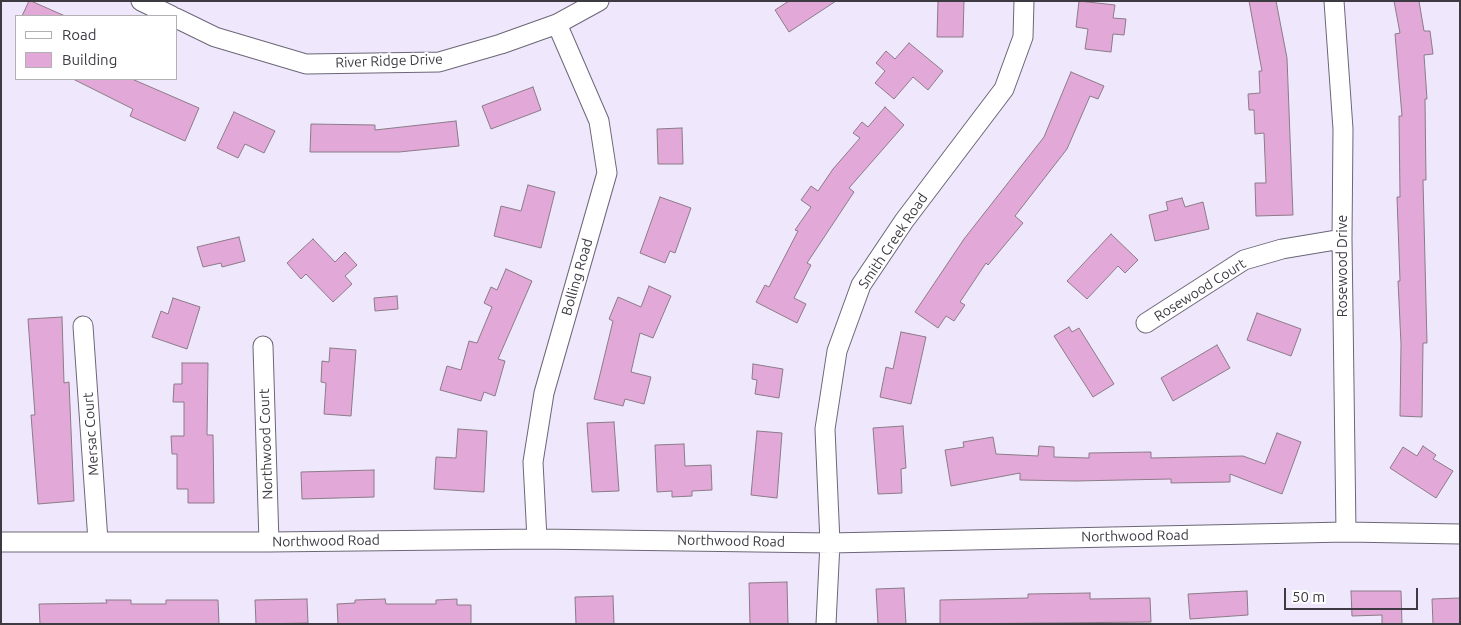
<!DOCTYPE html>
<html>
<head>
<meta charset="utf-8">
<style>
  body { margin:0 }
  #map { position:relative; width:1461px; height:625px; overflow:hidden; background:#efe8fc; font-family:Ubuntu,sans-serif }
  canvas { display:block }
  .frame { position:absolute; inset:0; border:2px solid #3d3a42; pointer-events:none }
  .legend { position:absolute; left:15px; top:15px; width:162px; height:65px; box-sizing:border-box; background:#fff; border:1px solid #b1b0b3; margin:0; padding:6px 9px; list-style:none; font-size:15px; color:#3d3a42 }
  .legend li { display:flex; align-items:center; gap:10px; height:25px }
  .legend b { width:25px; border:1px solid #b1b0b3 }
  .scale { position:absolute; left:1284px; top:588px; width:134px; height:22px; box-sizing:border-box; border:2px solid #3d3a42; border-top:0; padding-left:6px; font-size:15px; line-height:18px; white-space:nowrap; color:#3d3a42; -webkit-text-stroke:4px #fff; paint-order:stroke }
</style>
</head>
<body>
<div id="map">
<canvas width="1461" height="625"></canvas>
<div class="frame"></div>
<ul class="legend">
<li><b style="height:6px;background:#fff"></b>Road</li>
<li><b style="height:14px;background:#e2a8d7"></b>Building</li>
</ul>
<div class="scale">50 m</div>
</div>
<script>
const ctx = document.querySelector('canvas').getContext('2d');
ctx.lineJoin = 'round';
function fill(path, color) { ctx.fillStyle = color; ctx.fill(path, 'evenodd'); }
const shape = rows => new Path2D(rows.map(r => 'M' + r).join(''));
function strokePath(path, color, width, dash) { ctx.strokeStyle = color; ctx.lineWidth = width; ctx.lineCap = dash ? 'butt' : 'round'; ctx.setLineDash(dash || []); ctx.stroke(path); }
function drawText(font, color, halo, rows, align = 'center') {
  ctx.font = font + ' Ubuntu,sans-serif'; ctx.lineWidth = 4.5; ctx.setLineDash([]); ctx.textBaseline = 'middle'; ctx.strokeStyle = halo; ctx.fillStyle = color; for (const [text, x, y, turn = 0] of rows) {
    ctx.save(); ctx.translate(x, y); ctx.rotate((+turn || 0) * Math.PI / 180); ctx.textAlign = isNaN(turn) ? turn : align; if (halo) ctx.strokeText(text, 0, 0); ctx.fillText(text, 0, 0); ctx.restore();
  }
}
const building = shape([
  [29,1,31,1,65,16,22,16,29,1],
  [789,1,836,1,789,32,775,10,789,1],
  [938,1,964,1,963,37,937,37,938,1],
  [1079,1,1115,5,1113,18,1126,19,1124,35,1113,34,1111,52,1085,49,1088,29,1076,27,1079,1],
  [1249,1,1276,1,1287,58,1293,215,1256,216,1255,183,1266,183,1264,133,1255,134,1254,110,1249,110,1248,94,1260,93,1259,71,1262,71,1249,1],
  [1394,1,1419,1,1424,31,1430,31,1433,54,1424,55,1427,99,1425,99,1426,180,1423,180,1427,343,1423,343,1422,417,1400,416,1401,344,1398,281,1400,281,1397,197,1400,197,1399,116,1402,116,1395,34,1400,33,1394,1],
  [909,43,943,71,928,90,913,77,894,99,875,83,885,71,876,63,886,51,895,59,909,43],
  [1071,72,1104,86,1098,99,1090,96,1067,149,1015,216,1023,223,988,265,986,263,960,302,965,305,954,321,946,316,938,328,915,312,964,239,1044,137,1071,72],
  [73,79,132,79,199,108,185,141,130,116,133,109,73,79],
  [533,87,541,110,491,129,482,106,533,87],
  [885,107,904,125,849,188,854,192,807,263,811,265,794,298,806,304,797,323,756,302,765,285,769,287,798,231,795,230,811,207,801,200,811,186,818,191,833,169,860,138,853,133,862,122,868,127,885,107],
  [234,112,275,131,264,153,245,144,238,158,217,148,234,112],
  [456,121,459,146,399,152,310,152,311,124,375,125,375,130,456,121],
  [682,128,683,164,658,164,657,129,682,128],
  [528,185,555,192,541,248,494,236,501,206,521,211,528,185],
  [660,197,691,208,675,253,670,251,665,263,640,253,660,197],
  [1182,198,1185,207,1203,202,1209,229,1155,241,1149,215,1168,210,1166,202,1182,198],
  [1111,234,1138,260,1125,273,1118,266,1087,299,1067,281,1111,234],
  [239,237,245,261,222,267,221,263,203,267,197,247,239,237],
  [313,239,335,262,345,252,357,265,345,276,352,284,333,302,306,274,301,279,287,263,313,239],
  [506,269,532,281,498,359,505,361,495,396,484,392,481,401,440,390,447,366,461,370,469,341,477,343,492,307,484,303,491,287,497,290,506,269],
  [649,286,671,296,653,338,640,333,631,372,651,377,644,404,625,399,623,406,594,399,613,321,609,319,618,297,641,307,649,286],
  [397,296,398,309,375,311,374,298,397,296],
  [173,298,200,307,187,349,152,337,161,311,168,314,173,298],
  [1257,313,1301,329,1291,356,1247,340,1257,313],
  [62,317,64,383,69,382,74,501,38,504,31,415,35,415,28,319,62,317],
  [1069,327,1072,332,1079,328,1114,384,1093,397,1054,336,1069,327],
  [901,332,926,337,911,404,880,397,886,367,893,369,901,332],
  [1217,345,1230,368,1173,401,1161,378,1217,345],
  [330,348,356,350,351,416,324,414,326,383,321,382,322,361,329,362,330,348],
  [182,363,208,363,207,435,213,435,214,503,188,503,188,489,177,489,177,454,172,454,171,436,184,436,184,402,173,402,174,384,182,384,182,363],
  [753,364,783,369,779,398,755,394,757,380,752,379,753,364],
  [614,422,619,491,592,492,587,423,614,422],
  [903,426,906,468,901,469,902,493,878,494,873,428,903,426],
  [458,429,487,431,484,492,434,489,436,457,456,458,458,429],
  [757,431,782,433,777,498,751,495,757,431],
  [1277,433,1301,442,1282,494,1230,474,1230,482,1171,483,1171,479,1076,481,1020,480,1020,473,951,486,945,450,964,447,963,442,993,437,996,454,1038,456,1039,446,1054,447,1054,457,1089,458,1089,453,1151,452,1151,458,1243,456,1265,464,1277,433],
  [684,444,685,466,711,465,712,490,692,491,692,496,672,497,672,491,657,492,655,445,684,444],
  [1423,446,1436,455,1433,459,1453,471,1436,498,1390,468,1403,447,1417,456,1423,446],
  [374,470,374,497,302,499,301,472,374,470],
  [787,582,788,624,750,624,749,583,787,582],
  [904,588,906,624,878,624,876,589,904,588],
  [1247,591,1248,615,1190,619,1188,594,1247,591],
  [1351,591,1401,591,1402,624,1382,624,1382,615,1352,616,1351,591],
  [1090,593,1090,599,1150,598,1151,622,940,624,940,600,1028,598,1028,594,1090,593],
  [613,596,614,624,576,624,575,597,613,596],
  [1460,598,1460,624,1433,624,1432,599,1460,598],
  [307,599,308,623,256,624,255,600,307,599],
  [385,599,386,604,436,604,436,600,457,599,457,605,471,605,471,624,338,624,337,604,355,603,355,600,385,599],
  [106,600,131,600,131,604,166,604,166,600,218,600,219,624,40,624,39,604,107,603,106,600]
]);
fill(building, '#e2a8d7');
strokePath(building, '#8b7b88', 1);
const minor = shape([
  [141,1,172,16],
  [1334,1,1343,129,1342,239,1346,532],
  [176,18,215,37,306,64,439,62,501,44,557,24,599,1],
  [1146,323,1244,260,1282,249,1342,239],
  [83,326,98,541],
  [263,346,269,542],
  [537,539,533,462,544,393,607,173,599,121,557,24],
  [1,542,269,542,537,539,830,543,1346,532,1460,534],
  [826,624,830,543,825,429,837,351,861,285,904,221,1004,89,1023,37,1024,1]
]);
strokePath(minor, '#6c6677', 21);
strokePath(minor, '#fff', 19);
drawText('14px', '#3d3a42', '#fff', [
  ["River Ridge Drive",389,61,-2],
  ["Smith Creek Road",893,241,-56],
  ["Rosewood Drive",1342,266,-90],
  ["Bolling Road",577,277,-74],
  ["Rosewood Court",1200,290,-32],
  ["Mersac Court",91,434,-94],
  ["Northwood Court",266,444,-92],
  ["Northwood Road",1135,536,-1],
  ["Northwood Road",326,541,-1],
  ["Northwood Road",731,541,1]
]);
</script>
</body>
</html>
